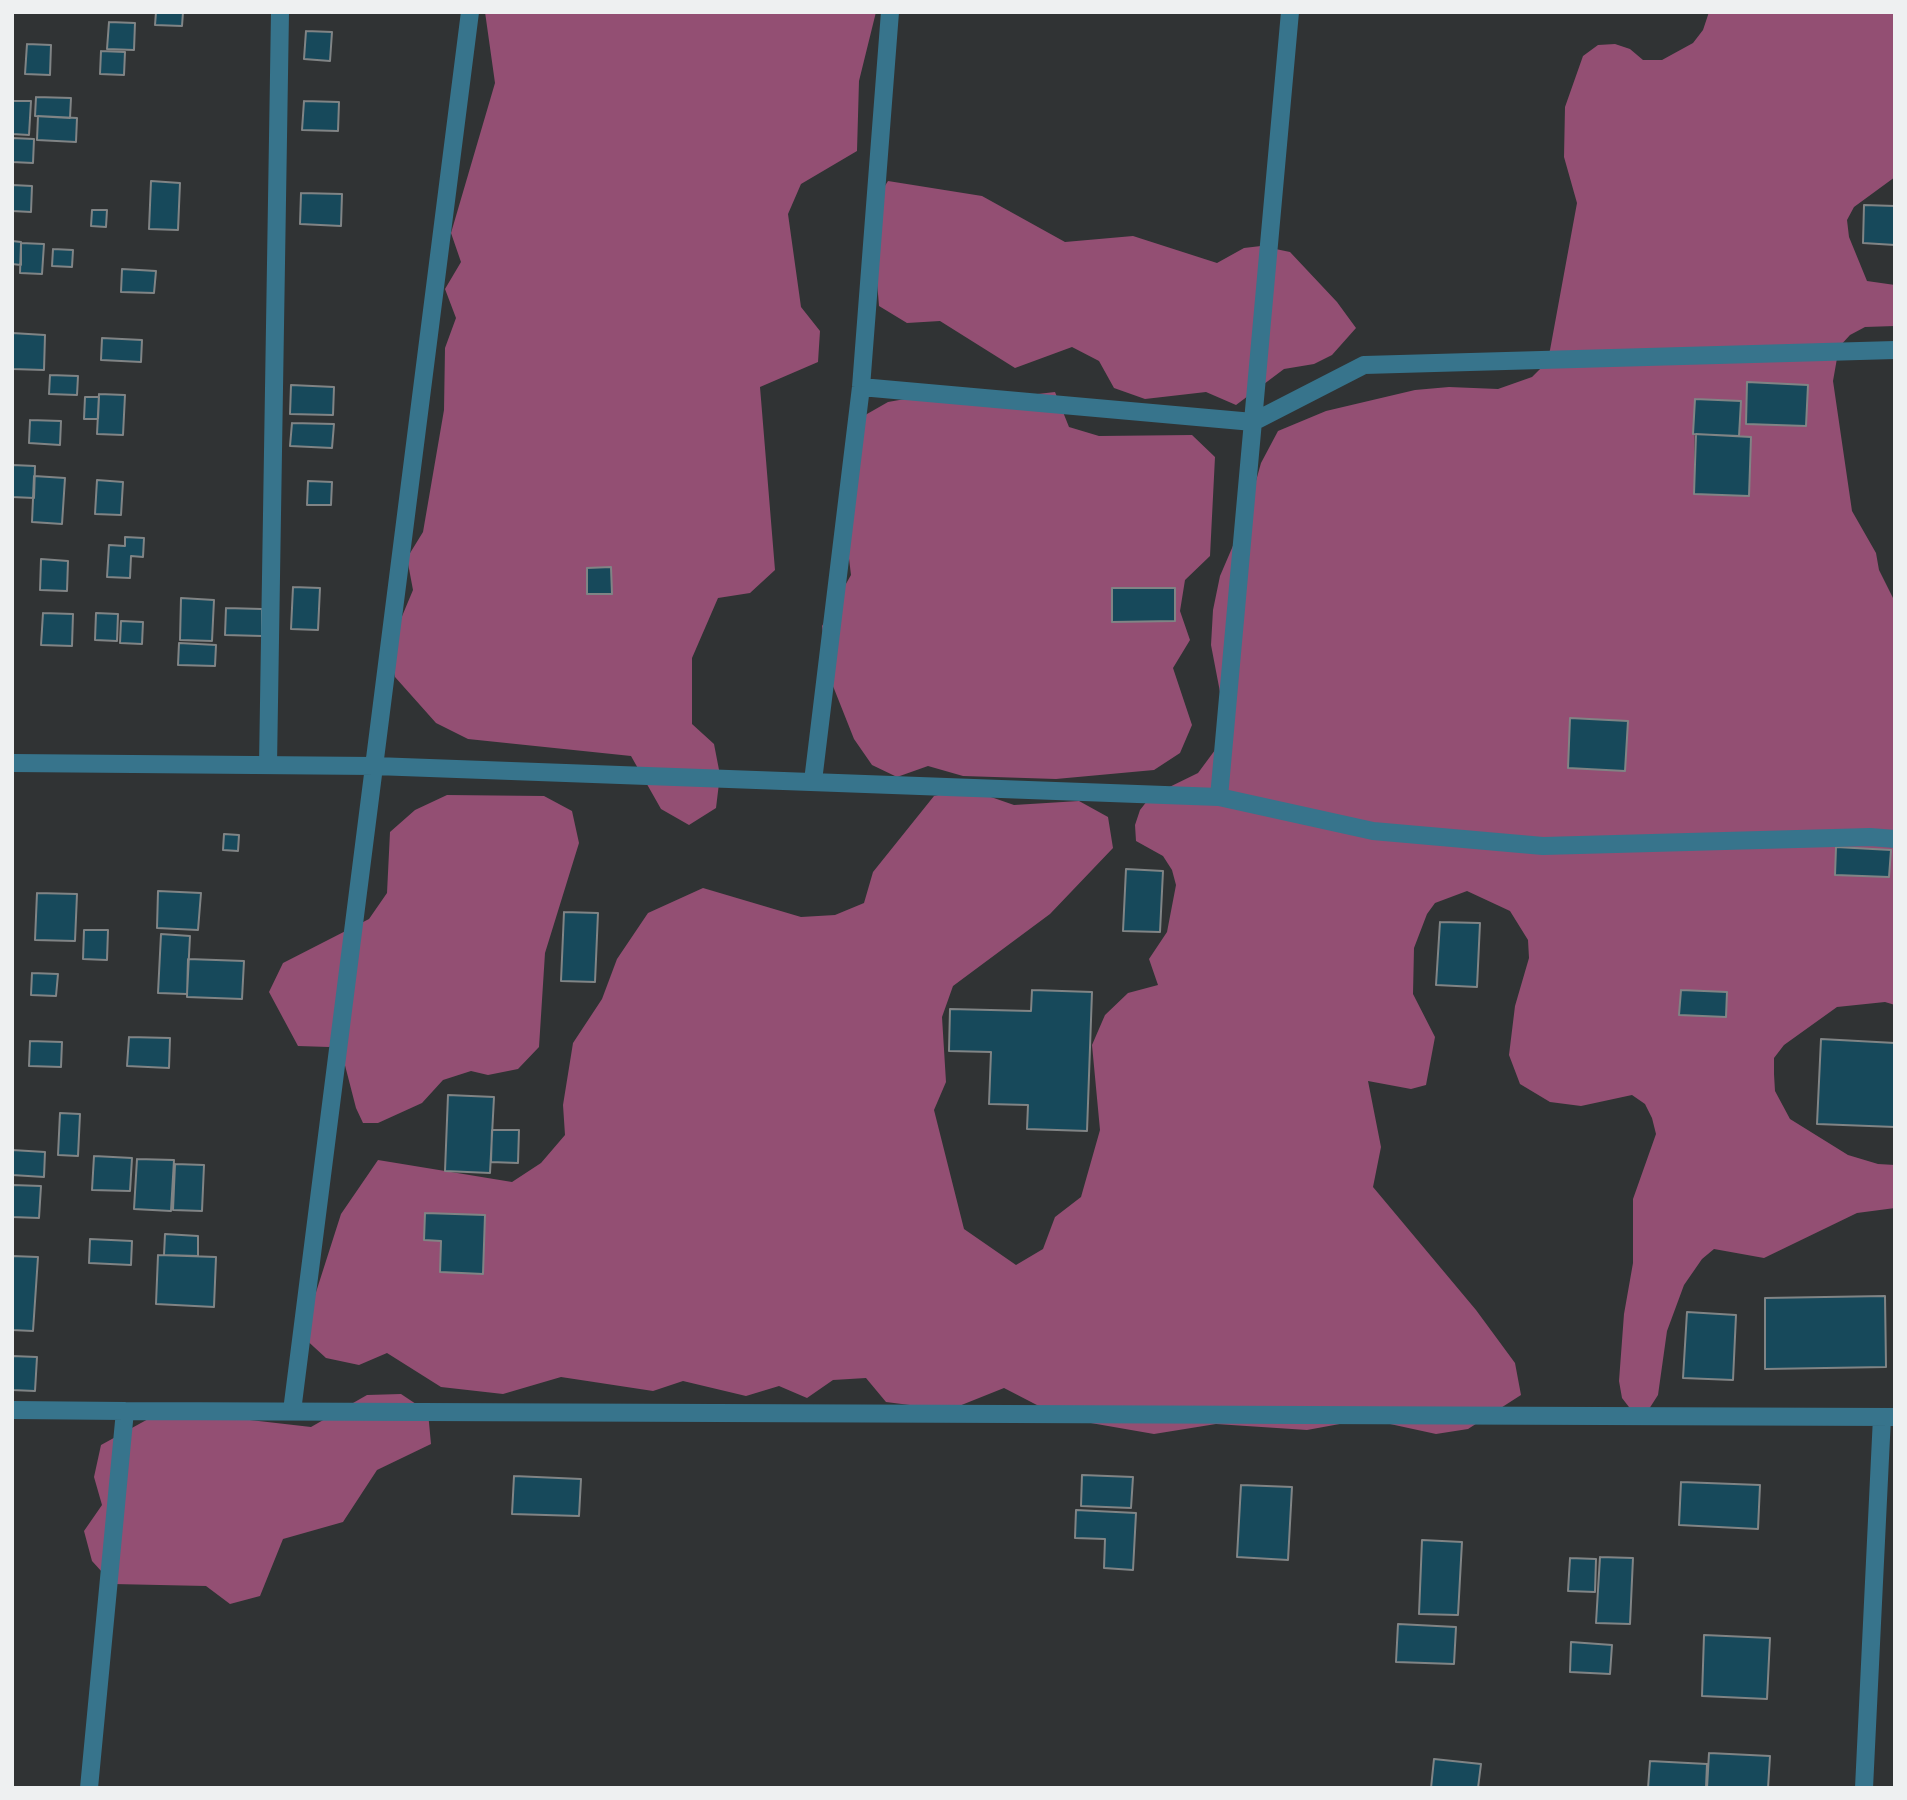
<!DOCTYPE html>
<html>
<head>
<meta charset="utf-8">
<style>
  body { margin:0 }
  #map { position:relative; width:1907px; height:1800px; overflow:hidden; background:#303334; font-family:Rubik,sans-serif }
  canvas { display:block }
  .frame { position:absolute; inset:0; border:14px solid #eef0f1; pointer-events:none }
</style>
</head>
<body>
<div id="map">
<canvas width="1907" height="1800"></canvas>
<div class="frame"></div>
</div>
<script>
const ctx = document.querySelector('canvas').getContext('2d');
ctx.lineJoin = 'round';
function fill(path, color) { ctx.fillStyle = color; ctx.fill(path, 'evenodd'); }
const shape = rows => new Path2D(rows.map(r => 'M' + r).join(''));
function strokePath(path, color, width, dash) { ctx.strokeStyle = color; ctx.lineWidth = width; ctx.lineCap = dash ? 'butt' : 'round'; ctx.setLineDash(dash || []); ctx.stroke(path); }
fill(shape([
  [485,12,876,12,859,81,857,151,801,184,788,214,801,307,820,331,818,362,760,387,775,570,750,593,718,598,692,658,692,724,714,744,720,775,716,808,689,825,661,809,631,756,468,739,436,723,395,677,390,645,413,590,407,558,423,532,444,410,445,348,456,318,445,289,461,262,451,233,495,83],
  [611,567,611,594,588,594,587,568],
  [1709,12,1895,12,1895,177,1854,207,1847,220,1849,237,1867,281,1895,285,1895,326,1865,327,1850,335,1839,347,1833,381,1852,511,1876,553,1879,570,1895,602,1895,1005,1885,1002,1837,1007,1784,1045,1774,1058,1774,1074,1775,1091,1790,1119,1848,1155,1878,1164,1895,1165,1895,1208,1857,1213,1764,1258,1714,1249,1702,1259,1684,1285,1667,1331,1658,1395,1649,1409,1632,1411,1622,1398,1619,1381,1624,1314,1633,1263,1633,1199,1656,1134,1652,1118,1645,1104,1632,1095,1581,1106,1550,1102,1520,1084,1509,1055,1515,1006,1529,958,1528,940,1510,911,1467,891,1435,903,1427,914,1414,948,1413,994,1435,1037,1426,1085,1411,1089,1368,1081,1381,1147,1373,1187,1476,1310,1515,1363,1521,1395,1468,1429,1436,1434,1367,1419,1307,1430,1216,1424,1154,1434,1062,1418,1004,1388,949,1410,886,1402,866,1378,833,1380,807,1398,779,1386,746,1396,683,1381,653,1391,561,1377,503,1394,441,1387,387,1353,359,1365,326,1358,302,1336,341,1214,378,1160,512,1182,541,1163,565,1135,563,1105,573,1043,602,999,617,959,648,913,703,888,801,917,835,915,864,903,873,872,934,796,965,788,1014,805,1079,801,1108,817,1113,848,1050,914,953,986,942,1017,946,1082,934,1110,964,1229,1016,1265,1043,1249,1055,1217,1081,1197,1100,1130,1092,1045,1105,1015,1128,993,1158,985,1149,959,1167,932,1176,885,1172,870,1163,856,1136,841,1135,825,1140,810,1151,796,1198,773,1218,746,1224,713,1211,645,1213,610,1220,576,1247,513,1261,463,1278,431,1326,411,1415,390,1449,387,1498,389,1532,377,1544,365,1550,350,1577,203,1564,157,1565,107,1583,56,1598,45,1615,44,1630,49,1643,60,1662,60,1693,43,1703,30],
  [1747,382,1808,385,1806,426,1746,424],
  [1695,399,1741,401,1739,436,1751,438,1748,496,1694,493],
  [1570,718,1627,721,1625,770,1568,768],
  [1891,850,1889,876,1835,875],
  [1727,992,1726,1017,1679,1015],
  [888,181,982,196,1065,242,1133,236,1217,263,1244,248,1261,246,1290,252,1337,302,1356,328,1332,355,1314,364,1284,369,1236,405,1206,392,1145,399,1114,388,1099,361,1072,347,1015,368,940,321,907,323,879,306,871,208],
  [1055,392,1069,427,1099,436,1192,435,1215,457,1210,556,1185,580,1180,611,1190,640,1173,668,1192,725,1180,753,1154,770,1056,779,963,776,928,766,897,777,872,765,854,739,829,676,822,626,851,575,847,542,860,418,888,402,922,396,994,399],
  [1174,588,1174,621,1113,622,1112,589],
  [447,795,544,796,572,811,579,843,545,953,539,1047,518,1069,488,1075,471,1071,443,1080,422,1103,378,1123,363,1123,356,1108,339,1042,329,1047,298,1046,269,992,283,963,369,919,387,893,390,832,415,810],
  [401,1394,428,1412,431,1444,377,1470,343,1522,283,1539,260,1596,230,1604,206,1586,113,1584,92,1561,84,1531,102,1505,94,1477,101,1445,150,1418,215,1416,311,1427,367,1395]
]), '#934f73');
const building = shape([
  [156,12,183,12,182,26,155,25,156,12],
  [109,22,135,23,134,50,107,49,109,22],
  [306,31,332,32,330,61,304,59,306,31],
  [27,44,51,45,50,75,25,74,27,44],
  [101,51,125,52,124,75,100,74,101,51],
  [36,97,71,98,70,118,35,116,36,97],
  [12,101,31,101,29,135,12,134,12,101],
  [304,101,339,102,338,131,302,130,304,101],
  [38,116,77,118,76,142,37,140,38,116],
  [12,138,34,139,33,163,12,162,12,138],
  [151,181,180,183,178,230,149,229,151,181],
  [12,185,32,186,31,212,12,211,12,185],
  [301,193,342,194,341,226,300,224,301,193],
  [1864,205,1895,206,1895,245,1863,243,1864,205],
  [92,210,107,210,106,227,91,226,92,210],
  [12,241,21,242,21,265,12,264,12,241],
  [21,243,44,244,42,274,20,273,21,243],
  [53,249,73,250,72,267,52,266,53,249],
  [122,269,156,271,154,293,121,292,122,269],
  [12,333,45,335,44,370,12,369,12,333],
  [102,338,142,340,141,362,101,360,102,338],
  [50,375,78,376,77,395,49,394,50,375],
  [1747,382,1808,385,1806,426,1746,424,1747,382],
  [291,385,334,387,333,415,290,414,291,385],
  [99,394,125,395,123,435,97,434,99,394],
  [85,397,99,397,98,419,84,419,85,397],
  [1695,399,1741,401,1739,436,1693,434,1695,399],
  [30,420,61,421,60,445,29,443,30,420],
  [292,423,334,424,332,448,290,446,292,423],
  [1696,434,1751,437,1749,496,1694,494,1696,434],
  [12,465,35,466,34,498,12,497,12,465],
  [34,476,65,478,62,524,32,522,34,476],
  [97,480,123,482,121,515,95,514,97,480],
  [308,481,332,482,331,505,307,505,308,481],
  [125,537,144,538,143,557,131,556,130,578,107,577,109,545,125,546,125,537],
  [41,559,68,561,67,591,40,590,41,559],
  [611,567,612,594,587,594,587,568,611,567],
  [293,587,320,588,318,630,291,629,293,587],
  [1112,588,1175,588,1175,621,1112,622,1112,588],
  [181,598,214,600,212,641,180,640,181,598],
  [226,608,262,609,262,636,225,635,226,608],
  [43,613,73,614,72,646,41,645,43,613],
  [96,613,118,614,117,641,95,640,96,613],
  [121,621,143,622,142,644,120,643,121,621],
  [179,643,216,645,215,666,178,665,179,643],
  [1570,718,1628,721,1625,771,1568,768,1570,718],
  [224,834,239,835,238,851,223,850,224,834],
  [1836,847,1891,850,1889,877,1835,875,1836,847],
  [1126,869,1163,871,1160,932,1123,931,1126,869],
  [158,891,201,893,198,930,157,928,158,891],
  [37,893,77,894,75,941,35,940,37,893],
  [564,912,598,913,595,982,561,981,564,912],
  [1440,922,1480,923,1477,987,1436,985,1440,922],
  [84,930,108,930,107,960,83,959,84,930],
  [161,934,190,936,187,994,158,993,161,934],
  [188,959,244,961,242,999,187,997,188,959],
  [32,973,58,974,56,996,31,995,32,973],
  [1032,990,1092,992,1087,1131,1027,1129,1028,1105,989,1104,991,1052,949,1051,950,1009,1031,1011,1032,990],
  [1681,990,1727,992,1726,1017,1679,1015,1681,990],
  [129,1037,170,1038,169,1068,127,1066,129,1037],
  [1821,1039,1895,1043,1895,1127,1817,1124,1821,1039],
  [30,1041,62,1042,61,1067,29,1066,30,1041],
  [448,1095,494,1097,490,1173,445,1171,448,1095],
  [60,1113,80,1114,78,1156,58,1155,60,1113],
  [492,1130,519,1130,518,1163,491,1162,492,1130],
  [12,1150,45,1152,44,1177,12,1175,12,1150],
  [94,1156,132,1158,130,1191,92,1190,94,1156],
  [137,1159,174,1160,171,1211,134,1209,137,1159],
  [175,1164,204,1165,202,1211,173,1210,175,1164],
  [12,1185,41,1186,39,1218,12,1217,12,1185],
  [425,1213,485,1215,483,1274,440,1272,441,1241,424,1240,425,1213],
  [165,1234,198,1236,198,1256,164,1255,165,1234],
  [90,1239,132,1241,131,1265,89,1263,90,1239],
  [158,1255,216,1257,214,1307,156,1304,158,1255],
  [12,1256,38,1257,33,1331,12,1330,12,1256],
  [1885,1296,1886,1367,1765,1369,1765,1298,1885,1296],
  [1687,1312,1736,1315,1733,1380,1683,1378,1687,1312],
  [12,1356,37,1357,35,1391,12,1390,12,1356],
  [1082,1475,1133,1477,1131,1508,1081,1506,1082,1475],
  [514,1476,581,1479,579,1516,512,1514,514,1476],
  [1681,1482,1760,1485,1758,1529,1679,1525,1681,1482],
  [1241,1485,1292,1487,1288,1560,1237,1557,1241,1485],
  [1076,1510,1136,1513,1133,1570,1104,1568,1105,1539,1075,1538,1076,1510],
  [1422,1540,1462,1542,1458,1615,1419,1614,1422,1540],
  [1600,1557,1633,1558,1630,1624,1596,1623,1600,1557],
  [1570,1558,1596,1559,1595,1592,1568,1591,1570,1558],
  [1398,1624,1456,1627,1454,1664,1396,1662,1398,1624],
  [1704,1635,1770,1638,1767,1699,1702,1696,1704,1635],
  [1571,1642,1612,1645,1610,1674,1570,1672,1571,1642],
  [1709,1753,1770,1756,1768,1788,1707,1788,1709,1753],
  [1434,1759,1481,1764,1478,1788,1431,1788,1434,1759],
  [1650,1761,1707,1764,1706,1788,1648,1788,1650,1761]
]);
fill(building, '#17495b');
strokePath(building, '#808485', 2);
strokePath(shape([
  [861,387,1253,422,1364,365,1895,350],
  [12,763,375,766,1219,797,1373,831,1543,846,1870,837,1895,839],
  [268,765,280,12],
  [813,781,861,387,890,12],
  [1219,797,1290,12],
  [12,1410,125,1411],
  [292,1411,470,12],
  [89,1788,125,1411,1895,1417],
  [1864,1788,1882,1417]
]), '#37748c', 18);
</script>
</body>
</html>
